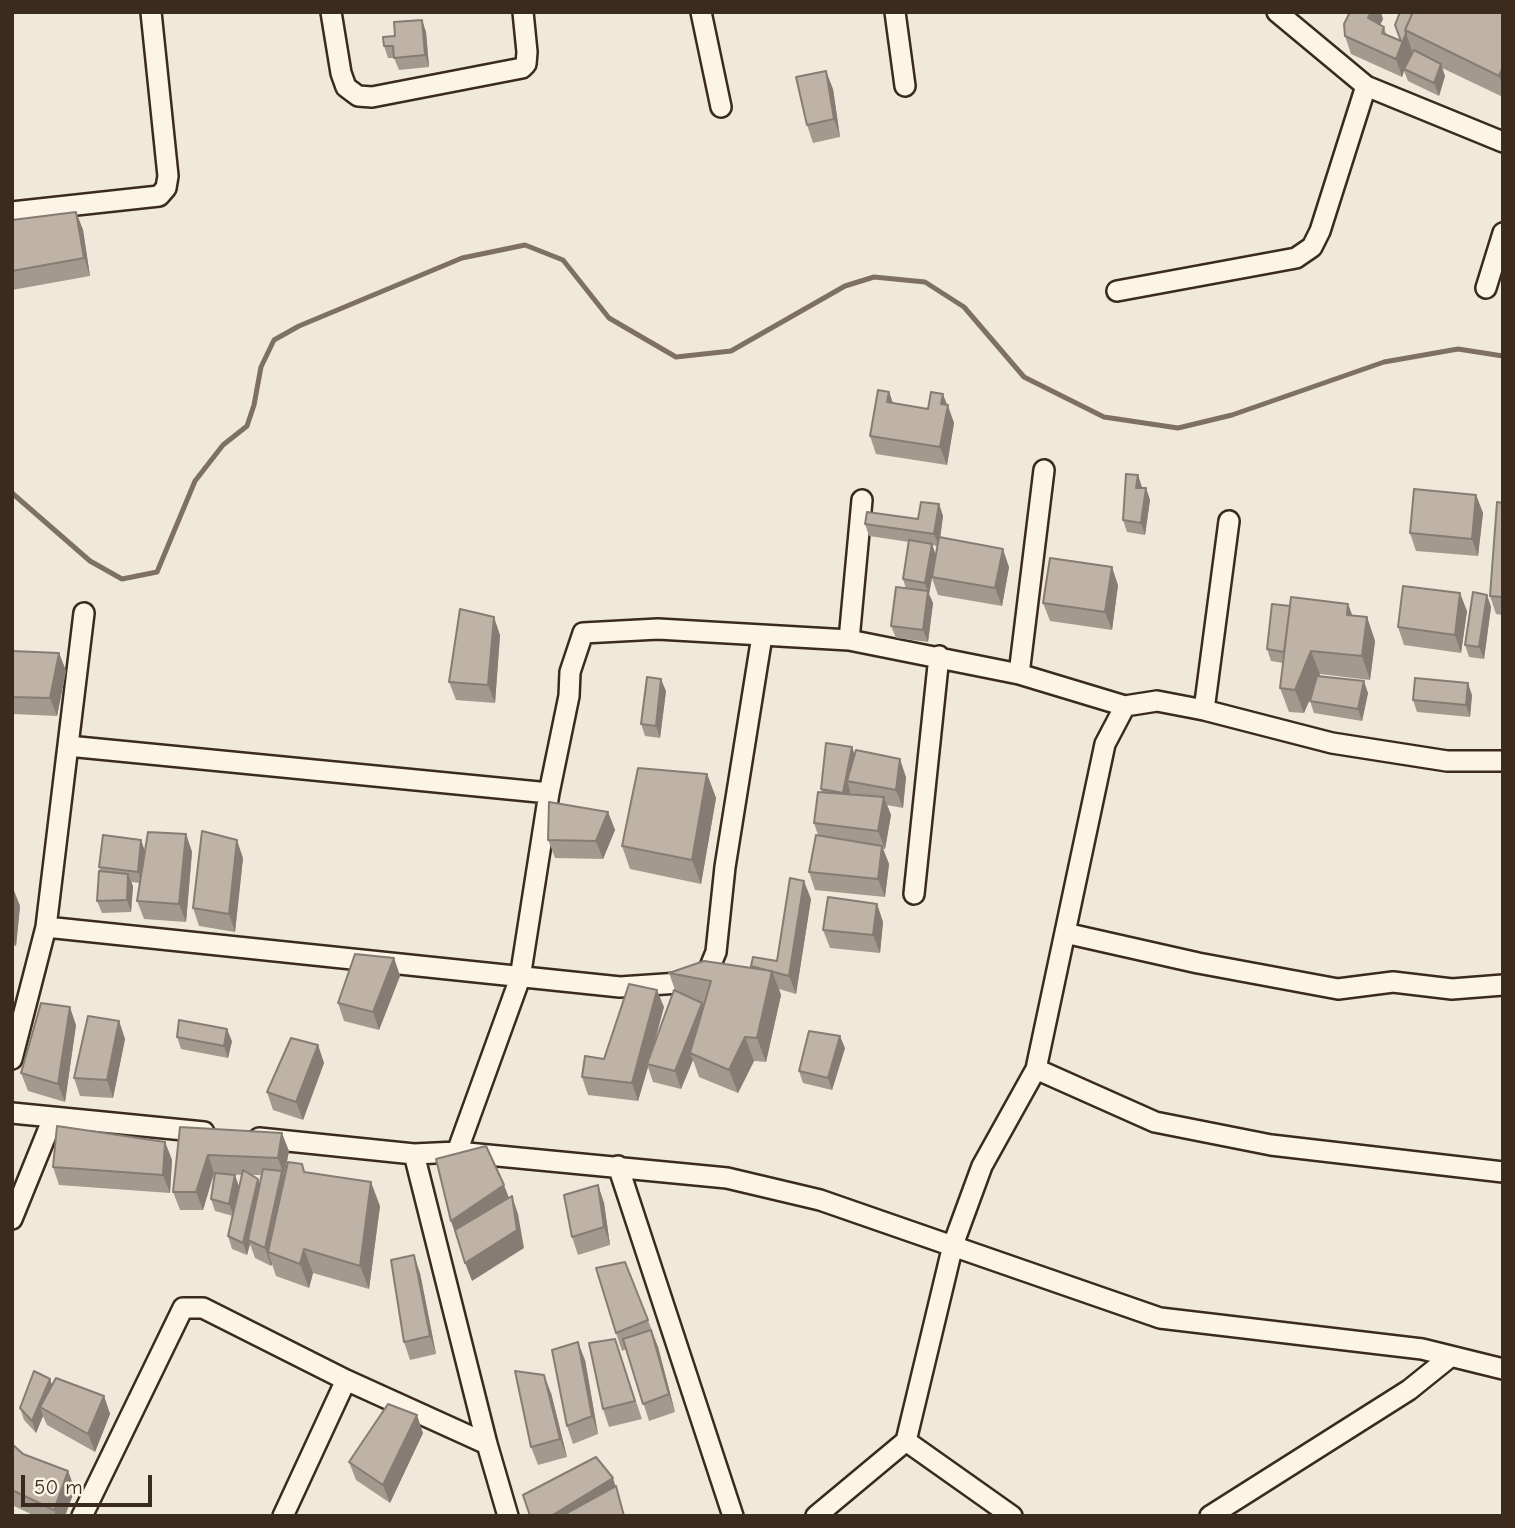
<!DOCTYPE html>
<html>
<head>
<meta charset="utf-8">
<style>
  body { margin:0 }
  #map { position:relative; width:1515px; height:1528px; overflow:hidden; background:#f0e9d9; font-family:"Comic Neue",sans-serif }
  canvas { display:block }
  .frame { position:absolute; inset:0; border:14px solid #3b2a1e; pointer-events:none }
  .scale { position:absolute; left:21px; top:1475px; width:131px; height:32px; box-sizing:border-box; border:4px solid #3b2a1e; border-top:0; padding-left:9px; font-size:21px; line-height:24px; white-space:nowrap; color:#3b2a1e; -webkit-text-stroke:5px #fcf5e5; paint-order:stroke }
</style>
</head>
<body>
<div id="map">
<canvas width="1515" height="1528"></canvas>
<div class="frame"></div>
<div class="scale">50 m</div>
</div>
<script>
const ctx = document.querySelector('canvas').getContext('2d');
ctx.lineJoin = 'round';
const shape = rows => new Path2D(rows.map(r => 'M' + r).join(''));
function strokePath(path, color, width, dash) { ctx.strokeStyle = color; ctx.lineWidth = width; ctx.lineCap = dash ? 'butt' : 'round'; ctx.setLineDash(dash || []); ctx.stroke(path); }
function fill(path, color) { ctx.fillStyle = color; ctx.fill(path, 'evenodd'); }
strokePath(shape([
  [12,493,90,561,122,579,157,572,195,481,223,445,247,426,254,405,261,367,274,340,299,326,462,258,525,245,563,260,609,318,676,357,731,351,845,286,874,277,925,282,964,307,1024,377,1104,417,1178,428,1232,415,1384,362,1458,349,1503,356]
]), '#7e7163', 5);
const minor = shape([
  [331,12,341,73,346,87,358,96,372,97,522,68,526,64,527,52,523,12],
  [701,12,721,107],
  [895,12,905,86],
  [1277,12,1366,86,1503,142],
  [12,212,159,196,166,188,168,176,151,12],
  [1486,288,1503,233],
  [1117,291,1296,258,1312,247,1320,231,1366,86],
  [849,640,862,500],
  [1019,674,1044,470],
  [1204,710,1229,521],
  [68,746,549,793],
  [914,894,939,656],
  [46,927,620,987,694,982,707,974,716,952,725,867,762,636],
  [1065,933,1198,963,1338,989,1393,982,1452,989,1503,985],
  [12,1059,46,927,84,613],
  [1036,1069,1155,1122,1271,1145,1503,1172],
  [12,1113,204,1132],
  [259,1138,414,1154,457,1152,727,1178,820,1200,1160,1318,1422,1349,1503,1369],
  [457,1152,520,978,549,793,569,696,570,672,583,633,658,629,849,640,1019,674,1125,706,1157,701,1204,710,1332,743,1447,761,1503,761],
  [414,1154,487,1444,508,1516],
  [618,1166,733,1516],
  [12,1219,53,1118],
  [906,1441,1012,1516],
  [82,1516,183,1308,203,1308,346,1380,487,1444],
  [283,1516,346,1380],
  [816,1516,906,1441,953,1245,982,1166,1036,1069,1105,744,1125,706],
  [1210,1516,1409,1390,1450,1357]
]);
strokePath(minor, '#3b2a1e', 24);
strokePath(minor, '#fcf5e5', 19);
fill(shape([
  [1503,12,1503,97,1442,68,1445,76,1439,96,1408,81,1404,71,1402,77,1351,54,1345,36,1383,19,1380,25,1384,27,1387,36,1401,41,1395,25],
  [422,20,426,32,429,67,399,70,394,58,388,58,384,46,395,36],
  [833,89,840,137,813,143,807,125],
  [76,212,83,230,90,276,12,290,12,220],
  [889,392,893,403,928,409,948,405,954,423,947,465,876,454,870,436],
  [1142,488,1146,488,1150,500,1145,535,1127,532,1123,520],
  [1476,495,1483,513,1478,556,1416,551,1410,533],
  [1503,503,1503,615,1496,614,1490,596],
  [939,504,943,516,940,538,1009,567,1002,606,938,595,932,578,929,594,933,603,928,642,896,638,891,626,906,589,903,579,909,542,869,536,865,524,918,519],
  [932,545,937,546,936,555],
  [1118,585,1112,630,1050,621,1043,603],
  [1487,595,1491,607,1484,659,1469,657,1465,645],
  [1348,604,1352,615,1367,617,1375,641,1370,680,1320,674,1319,676,1368,693,1362,721,1314,713,1310,701,1312,695,1304,713,1289,712,1280,688,1283,663,1271,661,1267,649,1290,606],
  [1467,611,1461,653,1404,645,1398,627],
  [500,635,495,703,456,700,449,682],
  [12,651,59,653,66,671,57,716,12,714],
  [666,691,660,738,645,736,641,724],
  [1472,695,1470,717,1417,712,1413,700],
  [852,747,855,755,906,777,903,808,887,805,891,815,885,849,883,849,889,864,885,897,815,890,809,872,818,835,814,823,822,793,821,789],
  [707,774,716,798,701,884,630,869,622,846],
  [608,812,615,830,603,859,555,858,548,840],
  [186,834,192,852,186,922,144,919,137,901,140,883,131,882,133,886,131,912,102,913,97,901,100,871,99,867,141,840,145,851],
  [243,858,235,932,199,926,193,908],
  [12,888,20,906,16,946,12,945],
  [811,899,796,994,779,989,781,995,766,1062,754,1061,738,1093,699,1077,693,1060,681,1089,653,1082,648,1067,638,1101,588,1095,582,1077,664,1007,654,1045,675,990,669,973,752,968,751,966,777,961],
  [877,904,883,922,880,953,830,948,823,930],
  [394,958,400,976,379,1030,344,1021,338,1003],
  [119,1021,125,1039,113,1098,80,1096,74,1078],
  [76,1025,65,1102,28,1091,21,1073],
  [177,1037,232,1041,228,1058,181,1049],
  [318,1045,324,1063,303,1120,273,1110,267,1092],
  [845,1048,832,1090,803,1083,799,1071],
  [180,1127,289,1151,284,1176,284,1179,302,1164,305,1172,380,1206,369,1289,313,1273,309,1288,276,1276,272,1264,271,1266,255,1258,250,1244,247,1255,232,1249,228,1236,233,1216,215,1211,211,1199,214,1173,203,1210,180,1210,173,1192],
  [222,1174,242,1175,239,1187,235,1175],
  [252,1175,261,1175,260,1184,258,1179],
  [165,1142,172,1160,170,1193,59,1185,53,1167],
  [598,1185,604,1203,610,1245,578,1255,572,1237],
  [420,1273,436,1354,410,1360,404,1342],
  [648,1320,658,1347,675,1412,649,1421,626,1349,622,1351,616,1333],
  [621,1357,642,1419,609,1427,603,1409],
  [585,1360,598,1434,573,1444,567,1426],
  [52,1385,104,1396,110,1414,95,1452,47,1425,43,1416,36,1433,24,1420,20,1408],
  [551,1393,567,1457,538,1465,531,1447],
  [423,1433,390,1503,356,1480,349,1462],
  [12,1444,23,1454,75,1489,65,1516,35,1516,12,1505]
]), '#a39a8d');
fill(shape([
  [1371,12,1381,12,1383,19,1374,36,1368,18],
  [422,20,426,32,429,67,425,55],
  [1406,33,1412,51,1405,69,1404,69,1404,71,1402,77,1396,59],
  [1441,64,1445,76,1439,96,1434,83],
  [1503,67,1503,85,1499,76],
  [826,71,833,89,840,137,834,119],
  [76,212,83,230,90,276,84,258],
  [889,392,895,409,887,402],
  [943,394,954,423,947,465,940,447,941,404],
  [1138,475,1142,487,1140,500,1136,488],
  [1146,488,1150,500,1145,535,1141,523],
  [1476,495,1483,513,1478,556,1472,539],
  [939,504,943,516,939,546,934,534],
  [932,544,936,556,929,594,933,603,928,642,923,630,928,592,925,583],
  [1003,549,1009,567,1002,606,995,588],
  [1112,567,1118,585,1112,630,1105,612],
  [1460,593,1467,611,1461,653,1455,635],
  [1487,595,1491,607,1484,659,1479,647],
  [1348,604,1357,628,1347,615],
  [494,617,500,635,495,703,488,685],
  [1367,617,1375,641,1370,680,1362,656],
  [1311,651,1320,674,1304,713,1295,690],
  [59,653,66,671,57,716,50,698],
  [661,679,666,691,660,738,656,726],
  [1364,681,1368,693,1362,721,1358,709],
  [1468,683,1472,695,1470,717,1466,705],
  [852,747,856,760,847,781,850,791,847,805,843,793],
  [900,759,906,777,903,808,896,790],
  [707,774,716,798,701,884,692,860],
  [884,797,891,815,885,849,878,831],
  [608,812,615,830,603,859,596,841],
  [186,834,192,852,186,922,179,904],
  [141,840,145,852,142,884,138,872],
  [237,840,243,858,235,932,229,914],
  [882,846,889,864,885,897,878,879],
  [128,874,133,886,131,912,127,900],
  [804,881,811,899,796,994,789,976],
  [13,888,20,906,16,946,12,936],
  [877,904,883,922,880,953,873,935],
  [394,958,400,976,379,1030,373,1012],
  [772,971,781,995,766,1062,757,1038],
  [657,990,664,1007,648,1064,647,1064,648,1067,638,1101,632,1083],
  [702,1003,709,1021,690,1053,693,1060,681,1089,675,1071],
  [70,1007,76,1025,65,1102,58,1084],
  [119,1021,125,1039,113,1098,107,1080],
  [227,1029,232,1041,228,1058,224,1046],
  [840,1036,845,1048,832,1090,828,1078],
  [745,1037,754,1061,738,1093,729,1070],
  [318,1045,324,1063,303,1120,296,1102],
  [282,1133,289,1151,284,1176,278,1158],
  [165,1142,172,1160,170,1193,163,1175],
  [208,1155,214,1173,203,1210,196,1192],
  [282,1171,288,1189,268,1252,272,1264,271,1266,265,1248],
  [235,1175,239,1187,234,1216,229,1204],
  [258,1179,262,1191,248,1240,250,1244,247,1255,243,1243],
  [371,1182,380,1206,369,1289,360,1266],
  [504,1185,511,1203,457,1239,451,1221],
  [598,1185,604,1203,610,1245,604,1227],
  [512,1196,518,1214,524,1248,472,1281,465,1263],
  [304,1249,313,1273,309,1288,300,1264],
  [414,1255,420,1273,436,1354,430,1336],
  [651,1330,658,1347,675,1412,669,1394],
  [578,1342,585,1360,598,1434,592,1416],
  [544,1375,551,1393,567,1457,560,1439],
  [50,1379,54,1391,40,1407,43,1416,36,1433,32,1421],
  [104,1396,110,1414,95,1452,88,1434],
  [417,1415,423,1433,390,1503,383,1485],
  [68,1471,75,1489,65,1516,56,1516,54,1510],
  [613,1478,625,1516,551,1516]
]), '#857d73');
const building = shape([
  [1350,12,1371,12,1368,18,1384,27,1382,33,1401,41,1395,25,1400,12,1413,12,1405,30,1406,33,1396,59,1345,36,1344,24,1350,12],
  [1413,12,1503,12,1503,67,1499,76,1405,30,1413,12],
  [422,20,425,55,394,58,393,46,384,46,383,37,395,36,394,22,422,20],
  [1414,50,1441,64,1434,83,1404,69,1414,50],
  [826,71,834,119,807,125,796,77,826,71],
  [76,212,84,258,12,271,12,220,76,212],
  [878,390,889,392,887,402,928,409,931,392,943,394,941,404,948,405,940,447,870,436,878,390],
  [1126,474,1138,475,1136,488,1146,488,1141,523,1123,520,1126,474],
  [1414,489,1476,495,1472,539,1410,533,1414,489],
  [921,502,939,504,934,534,865,524,867,512,918,519,921,502],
  [1497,502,1503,503,1503,597,1490,596,1497,502],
  [939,537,1003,549,995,588,932,577,939,537],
  [909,540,932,544,925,583,903,579,909,540],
  [1050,558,1112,567,1105,612,1043,603,1050,558],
  [1403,586,1460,593,1455,635,1398,627,1403,586],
  [896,587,928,591,923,630,891,626,896,587],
  [1473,592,1487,595,1479,647,1465,645,1473,592],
  [1291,597,1348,604,1347,615,1367,617,1362,656,1311,651,1295,690,1280,688,1291,597],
  [1272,604,1290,606,1284,652,1267,649,1272,604],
  [460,609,494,617,488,685,449,682,460,609],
  [12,651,59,653,50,698,12,697,12,651],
  [1317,676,1364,681,1358,709,1310,701,1317,676],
  [647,677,661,679,656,726,641,724,647,677],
  [1415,678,1468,683,1466,705,1413,700,1415,678],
  [826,743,852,747,843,793,821,789,826,743],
  [856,750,900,759,896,790,847,781,856,750],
  [638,768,707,774,692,860,622,846,638,768],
  [818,792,884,797,878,831,814,823,818,792],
  [549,802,608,812,596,841,548,840,549,802],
  [202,831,237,840,229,914,193,908,202,831],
  [148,832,186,834,179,904,137,901,148,832],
  [103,835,141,840,138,872,99,867,103,835],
  [816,835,882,846,878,879,809,872,816,835],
  [99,871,128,874,127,900,97,901,99,871],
  [790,878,804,881,789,976,751,966,753,957,777,961,790,878],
  [828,897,877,904,873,935,823,930,828,897],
  [355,954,394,958,373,1012,338,1003,355,954],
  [704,961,772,971,757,1038,745,1037,729,1070,690,1053,711,981,669,973,704,961],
  [629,984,657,990,632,1083,582,1077,585,1056,604,1059,629,984],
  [674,990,702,1003,675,1071,647,1064,674,990],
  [41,1003,70,1007,58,1084,21,1073,41,1003],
  [88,1016,119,1021,107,1080,74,1078,88,1016],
  [179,1020,227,1029,224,1046,177,1037,179,1020],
  [809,1031,840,1036,828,1078,799,1071,809,1031],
  [291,1038,318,1045,296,1102,267,1092,291,1038],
  [57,1126,165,1142,163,1175,53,1167,57,1126],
  [180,1127,282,1133,278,1158,208,1155,196,1192,173,1192,180,1127],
  [486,1146,504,1185,451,1221,436,1159,486,1146],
  [288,1162,302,1164,304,1172,371,1182,360,1266,304,1249,300,1264,268,1252,288,1162],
  [263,1169,282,1171,265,1248,248,1240,263,1169],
  [243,1170,258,1179,243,1243,228,1236,243,1170],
  [215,1173,235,1175,229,1204,211,1199,215,1173],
  [598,1185,604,1227,572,1237,564,1195,598,1185],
  [512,1196,517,1230,465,1263,455,1230,512,1196],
  [414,1255,430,1336,404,1342,391,1260,414,1255],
  [625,1262,648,1320,616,1333,596,1268,625,1262],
  [651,1330,669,1394,643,1404,623,1339,651,1330],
  [615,1339,635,1401,603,1409,589,1343,615,1339],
  [578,1342,592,1416,567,1426,552,1350,578,1342],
  [34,1371,50,1379,32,1421,20,1408,34,1371],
  [515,1371,544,1375,560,1439,531,1447,515,1371],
  [56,1378,104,1396,88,1434,40,1407,56,1378],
  [388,1404,417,1415,383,1485,349,1462,388,1404],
  [12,1444,23,1454,68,1471,54,1510,12,1490,12,1444],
  [596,1457,613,1478,551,1516,530,1516,523,1495,596,1457],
  [616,1486,624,1516,566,1516,565,1514,616,1486]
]);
fill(building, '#beb3a4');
strokePath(building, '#857d73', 2);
</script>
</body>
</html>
